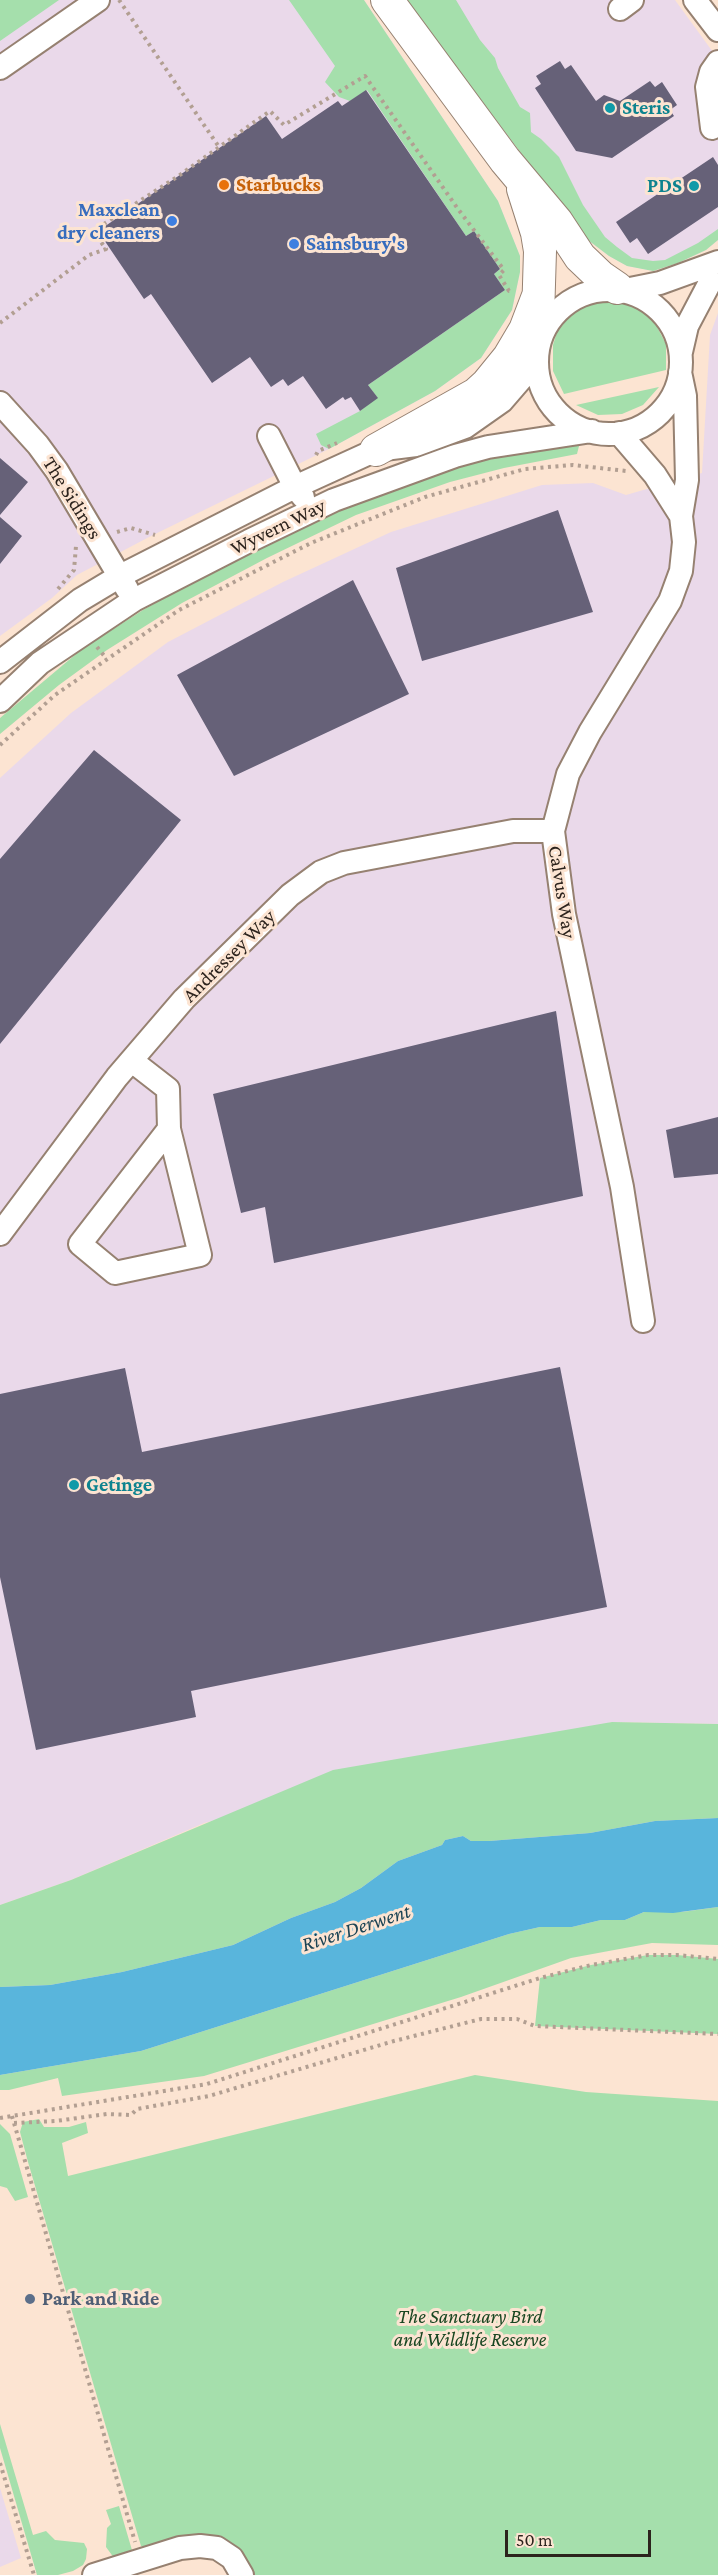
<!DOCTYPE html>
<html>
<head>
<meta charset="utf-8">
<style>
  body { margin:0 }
  #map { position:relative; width:718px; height:2575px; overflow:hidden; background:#fce4d2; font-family:"Crimson Pro",serif }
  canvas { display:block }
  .scale { position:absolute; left:505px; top:2530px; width:146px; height:27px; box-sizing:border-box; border:3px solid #2c231d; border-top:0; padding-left:8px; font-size:18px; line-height:21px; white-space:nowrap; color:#2c231d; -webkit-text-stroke:4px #fce4d2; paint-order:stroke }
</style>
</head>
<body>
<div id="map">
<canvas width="718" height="2575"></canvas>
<div class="scale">50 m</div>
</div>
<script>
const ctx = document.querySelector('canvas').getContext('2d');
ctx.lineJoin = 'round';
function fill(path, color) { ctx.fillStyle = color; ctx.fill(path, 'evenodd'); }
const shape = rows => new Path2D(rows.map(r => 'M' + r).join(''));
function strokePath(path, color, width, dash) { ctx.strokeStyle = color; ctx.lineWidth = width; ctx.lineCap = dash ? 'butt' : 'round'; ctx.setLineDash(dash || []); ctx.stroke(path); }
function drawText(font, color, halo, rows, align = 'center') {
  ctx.font = font + ' "Crimson Pro",serif'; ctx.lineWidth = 6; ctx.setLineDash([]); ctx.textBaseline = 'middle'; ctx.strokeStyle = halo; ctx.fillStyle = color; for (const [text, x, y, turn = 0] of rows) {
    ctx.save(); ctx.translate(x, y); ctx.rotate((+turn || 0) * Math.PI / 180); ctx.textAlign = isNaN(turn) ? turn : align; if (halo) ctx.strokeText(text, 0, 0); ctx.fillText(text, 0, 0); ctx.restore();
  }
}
fill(shape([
  [26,0,364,0,498,201,520,256,520,272,512,310,481,358,435,391,329,449,151,536,77,575,52,598,0,636,0,20],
  [406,0,675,0,718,59,718,240,706,250,678,263,653,271,627,266,609,256,584,237],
  [718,313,718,1724,612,1722,204,1823,71,1880,0,1905,0,778,71,713,168,642,283,582,391,532,542,485,593,483,626,495,702,473,710,335],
  [0,2488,21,2558,0,2567]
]), '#ead9ea');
fill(shape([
  [0,0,59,0,0,41],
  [289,0,364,0,498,201,520,256,520,272,512,310,481,358,435,391,329,449,321,445,316,434,360,411,377,397,368,385,505,290,494,274,500,269,474,231,466,236,367,90,350,101,339,97,325,82,335,66],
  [406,0,456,0,480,40,495,58,498,68,520,107,530,113,531,132,541,139,559,157,583,205,605,237,617,247,632,258,653,261,665,260,698,243,718,229,718,240,706,250,678,263,653,271,627,266,609,256,584,237],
  [609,300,634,305,654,321,666,344,666,370,564,394,553,371,553,345,557,332,573,312,584,305],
  [659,387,643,405,622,414,598,415,576,405],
  [580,442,577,454,504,468,450,482,356,515,267,558,182,603,107,650,59,685,0,734,0,718,82,649,143,610,220,566,294,529,377,493,456,466,547,446],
  [612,1722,718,1724,718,1818,655,1821,590,1833,489,1841,471,1841,463,1836,445,1840,442,1845,398,1861,361,1888,335,1902,291,1918,233,1945,122,1972,50,1985,0,1987,0,1905,71,1880,333,1770],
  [718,1907,718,1945,652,1943,571,1958,461,1997,204,2076,62,2096,58,2078,9,2090,0,2090,0,2075,141,2051,509,1934,540,1927,572,1927,601,1920,625,1920,644,1912,682,1912],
  [648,1955,677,1955,718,1959,718,2034,535,2026,540,1978,591,1965],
  [475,2075,586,2092,718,2101,718,2575,252,2575,247,2562,232,2544,213,2536,193,2535,149,2547,141,2546,28,2162,20,2132,23,2122,39,2119,44,2127,69,2127,86,2122,88,2133,62,2143,68,2176],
  [0,2124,10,2134,28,2197,15,2201,7,2188,0,2186],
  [0,2424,33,2535,46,2531,55,2540,84,2543,87,2549,86,2559,83,2565,73,2571,58,2575,37,2575,0,2448],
  [119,2506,134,2557,114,2558,106,2547,107,2528,111,2524,106,2510]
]), '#a5dfac');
fill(shape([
  [718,1818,718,1907,673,1913,644,1912,625,1920,601,1920,572,1927,540,1927,509,1934,141,2051,0,2075,0,1987,50,1985,122,1972,233,1945,291,1918,335,1902,361,1888,398,1861,442,1845,445,1840,463,1836,471,1841,489,1841,590,1833,655,1821]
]), '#59b5dc');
fill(shape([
  [560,61,565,69,571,65,596,101,604,95,620,101,650,81,655,87,662,82,677,105,670,110,674,116,612,158,576,151,535,88,541,84,536,76],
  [366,90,466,236,474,231,500,269,494,274,505,290,368,385,378,398,360,411,351,397,345,400,343,397,326,409,303,376,288,386,283,379,271,387,250,357,212,383,151,294,144,299,98,231,266,116,282,139,338,101,342,106],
  [713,157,718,165,718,207,648,254,637,238,630,243,616,222],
  [0,458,28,482,0,515],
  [558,510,593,612,422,661,396,568],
  [0,517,22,536,0,564],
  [353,580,409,694,234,776,177,675],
  [94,750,181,820,0,1044,0,859],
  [556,1011,583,1196,274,1263,265,1207,241,1213,213,1094],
  [718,1117,718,1174,674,1178,666,1130],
  [560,1367,607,1607,191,1691,196,1717,36,1750,0,1577,0,1394,125,1368,142,1452]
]), '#666178');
const minor = shape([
  [695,0,718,30],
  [620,9,632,0],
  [0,68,98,0],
  [712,128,707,87,711,72,718,62],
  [625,290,660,283,718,262],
  '537 362a72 72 0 1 1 144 0a72 72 0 1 1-144 0Z',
  [681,352,687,326,718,267],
  [0,403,38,445,57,471,127,589],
  [619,433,655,475,681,516],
  [269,436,295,487,303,497],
  [0,662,80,600,120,576,295,487,376,450,416,445,465,427,502,401,521,379,537,355],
  [0,701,40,663,134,600,249,541,334,500,455,456,488,447,592,431],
  [132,1061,168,1089,169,1129,80,1244,115,1273,200,1255,169,1129],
  [0,1234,117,1077,184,999,290,895,321,872,344,863,513,831,553,831],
  [643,1321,622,1187,564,914,553,831,568,774,590,732,670,601,681,571,684,542,681,516,687,480,685,396,680,372],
  [94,2575,180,2548,200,2546,217,2548,232,2558,242,2575]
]);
const highway = shape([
  [387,0,505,160,557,222,580,257,601,277,617,288],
  [523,189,537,233,540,251,538,317],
  [376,450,476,394,487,384,509,357,525,330,538,296]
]);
strokePath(minor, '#968171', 26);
strokePath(highway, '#968171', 34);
strokePath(shape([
  [119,0,219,147],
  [0,323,89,255,106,249,93,231,177,177,270,111,284,125,365,76,458,209,504,270,499,275,509,291,513,291],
  [316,455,318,451,337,443],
  [117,532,131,528,155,535],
  [58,589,74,570,76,546],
  [97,647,106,658],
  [0,745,55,695,179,610,311,543,425,497,525,469,573,465,626,471],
  [12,2116,135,2542],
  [0,2118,207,2084,540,1978,591,1965,648,1955,677,1955,718,1959],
  [14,2123,56,2121,107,2114,131,2115,137,2109,209,2096,394,2041,481,2019,517,2019,535,2026,718,2034],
  [0,2463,34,2575]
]), '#b29f92', 4, [3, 4.5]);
strokePath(minor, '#fff', 22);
strokePath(highway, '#fff', 32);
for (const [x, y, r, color] of [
  [610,108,6,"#0f9aa8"],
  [224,185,6,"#e8710a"],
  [694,186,6,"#0f9aa8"],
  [172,221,6,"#3f7fe0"],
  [294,244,6,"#3f7fe0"],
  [74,1485,6,"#0f9aa8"],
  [30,2299,6,"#5c6f8a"]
]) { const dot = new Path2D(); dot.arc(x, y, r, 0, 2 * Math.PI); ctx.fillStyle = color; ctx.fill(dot); strokePath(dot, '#fce4d2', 2); }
drawText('bold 20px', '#0d838f', '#fce4d2', [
  ["Steris",622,108],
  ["PDS",682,186,"right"],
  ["Getinge",86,1485]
], 'left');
drawText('bold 20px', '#c56008', '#fce4d2', [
  ["Starbucks",236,185]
], 'left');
drawText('bold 20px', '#366cbe', '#fce4d2', [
  ["Maxclean",160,210],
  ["dry cleaners",160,233],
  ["Sainsbury's",306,244,"left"]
], 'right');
drawText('20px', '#2c231d', '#fce4d2', [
  ["The Sidings",72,498,58],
  ["Wyvern Way",278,527,-26],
  ["Calvus Way",562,892,81],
  ["Andressey Way",229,956,-45]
]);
drawText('bold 20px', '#4e5e75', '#fce4d2', [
  ["Park and Ride",42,2299]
], 'left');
drawText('italic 20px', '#184621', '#fce4d2', [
  ["The Sanctuary Bird",470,2317],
  ["and Wildlife Reserve",470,2340]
]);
drawText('italic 21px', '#1c4455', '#fce4d2', [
  ["River Derwent",356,1928,-18]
]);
</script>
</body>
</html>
